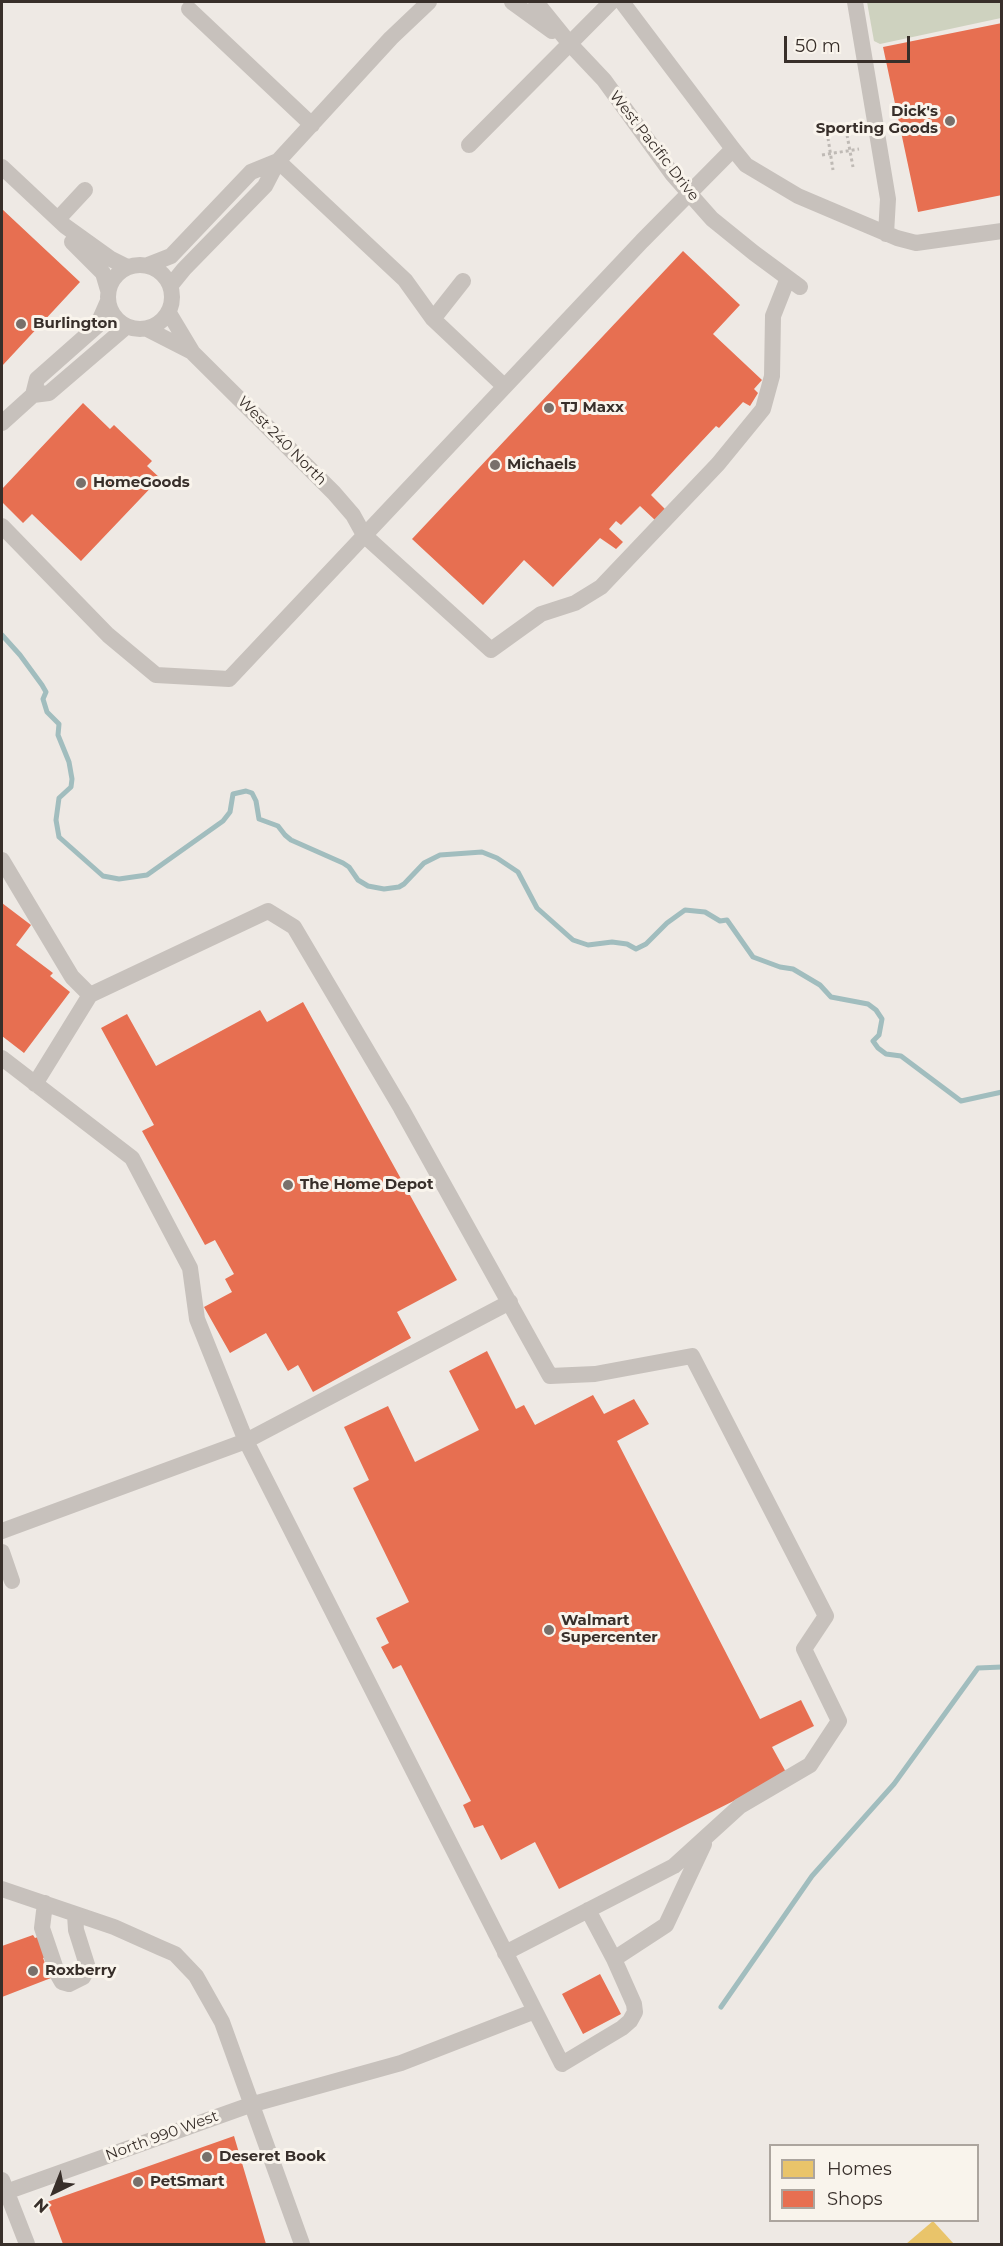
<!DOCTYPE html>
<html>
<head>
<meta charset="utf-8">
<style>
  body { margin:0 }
  #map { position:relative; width:1003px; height:2246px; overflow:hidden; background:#eee9e4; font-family:Montserrat,sans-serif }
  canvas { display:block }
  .frame { position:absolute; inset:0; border:3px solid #382f2a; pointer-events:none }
  .legend { position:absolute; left:769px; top:2144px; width:210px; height:78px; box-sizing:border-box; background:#f9f4ec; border:2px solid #aca59e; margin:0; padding:8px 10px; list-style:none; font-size:18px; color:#382f2a }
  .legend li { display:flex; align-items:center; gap:12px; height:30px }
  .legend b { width:30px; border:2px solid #aca59e }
  .north { position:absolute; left:24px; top:2162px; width:60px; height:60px; -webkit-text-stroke:4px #f9f4ec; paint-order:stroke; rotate:223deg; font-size:16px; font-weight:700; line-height:24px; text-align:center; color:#382f2a }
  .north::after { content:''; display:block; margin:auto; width:21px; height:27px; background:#382f2a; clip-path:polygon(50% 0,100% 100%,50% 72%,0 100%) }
  .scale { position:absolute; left:784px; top:36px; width:126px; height:27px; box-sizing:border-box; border:3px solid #382f2a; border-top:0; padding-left:8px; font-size:18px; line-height:21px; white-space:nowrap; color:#382f2a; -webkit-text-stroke:4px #f9f4ec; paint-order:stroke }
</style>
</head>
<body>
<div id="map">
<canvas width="1003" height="2246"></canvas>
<div class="frame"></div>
<ul class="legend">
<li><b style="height:16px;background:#e9c46a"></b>Homes</li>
<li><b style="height:16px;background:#e76f51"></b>Shops</li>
</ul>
<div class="north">N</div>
<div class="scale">50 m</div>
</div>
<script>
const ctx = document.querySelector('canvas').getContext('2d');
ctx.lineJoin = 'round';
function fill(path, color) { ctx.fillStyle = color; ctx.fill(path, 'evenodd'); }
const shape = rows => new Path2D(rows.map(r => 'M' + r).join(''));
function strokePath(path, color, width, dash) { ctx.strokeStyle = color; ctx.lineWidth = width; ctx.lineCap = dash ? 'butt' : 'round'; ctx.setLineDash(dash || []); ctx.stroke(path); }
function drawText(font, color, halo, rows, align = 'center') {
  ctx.font = font + ' Montserrat,sans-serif'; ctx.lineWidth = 6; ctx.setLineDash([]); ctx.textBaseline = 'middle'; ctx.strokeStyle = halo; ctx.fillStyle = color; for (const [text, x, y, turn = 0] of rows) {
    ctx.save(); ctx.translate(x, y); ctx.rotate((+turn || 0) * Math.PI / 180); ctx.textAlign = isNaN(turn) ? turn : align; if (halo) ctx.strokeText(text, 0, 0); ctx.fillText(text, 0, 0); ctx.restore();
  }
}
fill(shape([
  [867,2,1001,2,1001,18,880,44,874,41]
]), '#ced2bf');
fill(shape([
  [933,2221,954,2244,906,2244]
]), '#e9c46a');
fill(shape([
  [1002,23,1002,195,918,212,883,47],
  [2,209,80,282,2,366],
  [683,251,740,305,713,334,762,380,754,389,758,393,750,406,743,402,719,428,716,426,651,495,665,509,655,520,640,506,621,525,616,521,609,529,623,542,616,549,600,538,553,587,524,560,483,605,412,539],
  [83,403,110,429,114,425,152,461,147,466,160,478,81,561,32,514,23,523,2,502,2,489],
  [2,903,31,925,16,945,53,973,50,976,70,992,24,1053,2,1036],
  [303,1002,457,1280,397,1312,411,1338,313,1392,298,1365,288,1371,266,1333,230,1353,204,1307,232,1292,225,1279,234,1274,215,1240,205,1245,142,1131,154,1125,101,1028,127,1014,156,1066,260,1010,267,1022],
  [487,1351,516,1409,524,1405,535,1425,593,1395,604,1414,634,1399,649,1424,617,1441,760,1719,801,1700,814,1726,772,1747,787,1774,559,1889,535,1842,501,1860,483,1825,474,1828,463,1805,471,1801,401,1665,393,1669,381,1647,389,1643,376,1618,409,1602,353,1488,369,1480,344,1427,388,1406,415,1462,479,1430,449,1371],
  [49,1933,56,1953,43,1958,51,1978,2,1997,2,1946,33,1935,35,1938],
  [600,1974,621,2014,583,2034,562,1994],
  [234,2136,266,2244,63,2244,47,2202]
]), '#e76f51');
strokePath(shape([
  [2,635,20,655,42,685,46,692,43,699,47,712,59,724,58,735,69,762,72,779,71,787,59,798,56,820,59,837,103,876,119,879,147,875,223,821,230,812,233,794,246,791,252,793,256,801,259,819,278,826,285,835,291,840,343,863,349,867,358,880,368,886,384,889,399,887,404,884,424,863,440,855,482,852,497,858,518,872,537,908,573,940,588,945,612,942,627,944,636,949,646,944,667,923,685,910,705,912,720,921,727,920,753,957,780,967,793,969,820,985,831,997,868,1004,876,1010,882,1019,879,1035,873,1041,878,1048,886,1054,901,1056,961,1101,1002,1092],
  [721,2007,812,1876,894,1784,978,1668,1002,1667]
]), '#a1bdbe', 5);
strokePath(shape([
  [847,135,853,167],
  [828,138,833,170],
  [822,155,859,149]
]), '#bfbab5', 3, [3, 3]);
strokePath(shape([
  [512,2,552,31],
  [536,2,570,44,604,80,673,175,712,219,754,253,800,287],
  [622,2,733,149],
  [855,2,888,199,886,234],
  [189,9,312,125],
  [469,145,611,2],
  [278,161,405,280,433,319,504,386],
  [2,167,65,226,111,259,127,267],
  [58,219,85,190],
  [72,242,103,273,108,290],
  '108 297a32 32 0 1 1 64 0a32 32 0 1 1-64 0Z',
  [148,265,171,256,251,172,278,161],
  [171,285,184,269,265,186,278,161,391,38,429,2],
  [169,313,193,353,334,493,353,515,364,535,491,650,541,614,575,603,601,587,718,464,763,409,772,376,773,316,788,278],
  [433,319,463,281],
  [147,329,192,352],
  [33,395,37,379,97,326,108,301],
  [2,423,33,395,49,393,126,327],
  [2,526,108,635,156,675,229,679,642,241,733,149,746,165,798,196,897,238,916,243,1002,231],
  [2,860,72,977,90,995],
  [2,1058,132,1158,190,1268,197,1319,246,1441,562,2064,622,2028,630,2021,635,2012,634,2004,614,1959,588,1910],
  [35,1084,90,995,268,911,294,927,401,1108,550,1376,595,1374,692,1356,826,1616,804,1649,839,1721,810,1765,740,1806,674,1866,505,1953],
  [2,1531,246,1441,510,1302],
  [2,1552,12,1581],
  [2,1889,114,1927,161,1948,175,1954,196,1976,222,2022,302,2244],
  [45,1903,42,1928,58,1975,62,1982,69,1984,83,1977,88,1968,76,1930,75,1914],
  [614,1959,666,1925,704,1844],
  [2,2180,27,2244],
  [2,2196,6,2192,250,2105,401,2063,535,2011]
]), '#c7c1bc', 16);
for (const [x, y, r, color] of [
  [950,121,6,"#78706b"],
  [21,324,6,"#78706b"],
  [549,408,6,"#78706b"],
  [495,465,6,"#78706b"],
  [81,483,6,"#78706b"],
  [288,1185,6,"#78706b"],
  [549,1630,6,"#78706b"],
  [33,1971,6,"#78706b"],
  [207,2157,6,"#78706b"],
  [138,2182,6,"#78706b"]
]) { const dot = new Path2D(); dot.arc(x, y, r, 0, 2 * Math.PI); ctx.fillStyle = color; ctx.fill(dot); strokePath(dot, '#f9f4ec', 2); }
drawText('bold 15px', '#382f2a', '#f9f4ec', [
  ["Dick's",938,112,"right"],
  ["Sporting Goods",938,129,"right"],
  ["Burlington",33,324],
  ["TJ Maxx",561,408],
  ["Michaels",507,465],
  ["HomeGoods",93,483],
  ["The Home Depot",300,1185],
  ["Walmart",561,1621],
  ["Supercenter",561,1638],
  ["Roxberry",45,1971],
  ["Deseret Book",219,2157],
  ["PetSmart",150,2182]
], 'left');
drawText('15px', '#382f2a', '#f9f4ec', [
  ["West Pacific Drive",654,146,52],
  ["West 240 North",282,441,45],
  ["North 990 West",162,2136,-20]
]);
</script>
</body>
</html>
